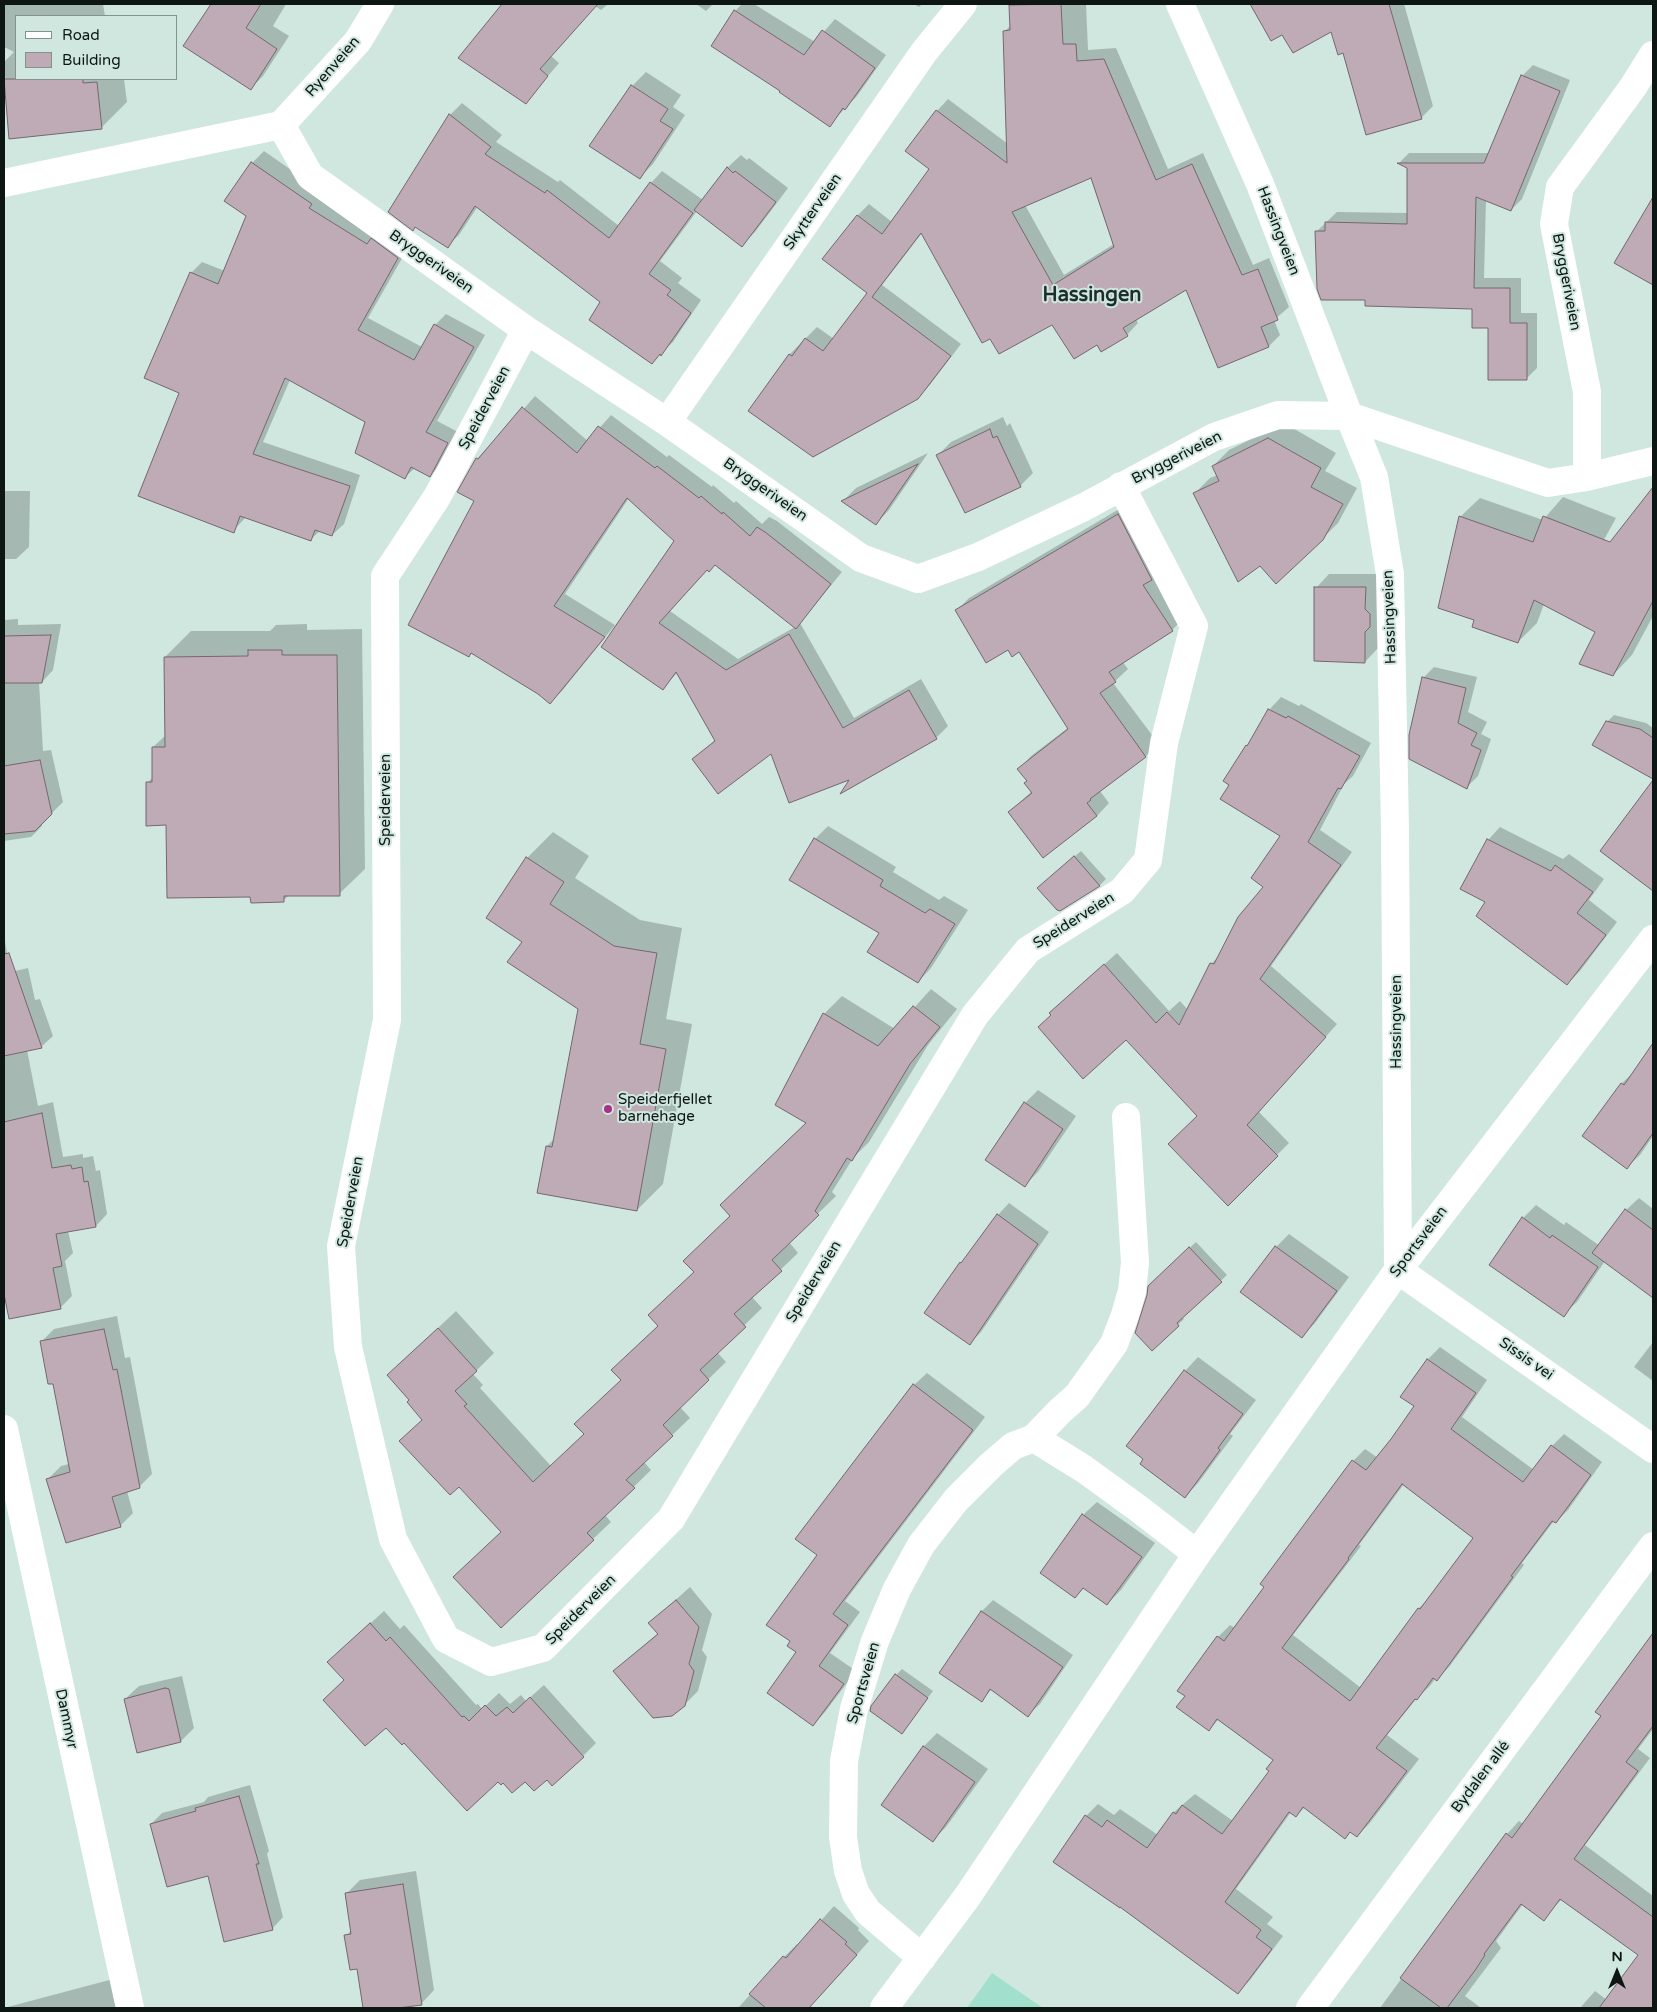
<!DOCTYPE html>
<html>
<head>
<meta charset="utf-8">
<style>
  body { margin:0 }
  #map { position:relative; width:1657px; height:2012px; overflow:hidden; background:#cfe7df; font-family:"Varela Round",sans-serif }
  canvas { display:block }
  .frame { position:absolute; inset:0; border:5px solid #0e1613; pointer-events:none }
  .legend { position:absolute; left:15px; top:15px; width:162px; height:65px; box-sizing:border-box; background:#cfe7df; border:1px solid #82938d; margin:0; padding:6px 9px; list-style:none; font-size:15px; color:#0e1613 }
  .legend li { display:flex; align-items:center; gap:10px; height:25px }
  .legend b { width:25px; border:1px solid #82938d }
  .north { position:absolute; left:1592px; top:1947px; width:50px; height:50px; -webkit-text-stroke:4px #cfe7df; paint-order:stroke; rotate:0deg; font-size:14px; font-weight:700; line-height:20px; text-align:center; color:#0e1613 }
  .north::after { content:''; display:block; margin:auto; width:18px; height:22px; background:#0e1613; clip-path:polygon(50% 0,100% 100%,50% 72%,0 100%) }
</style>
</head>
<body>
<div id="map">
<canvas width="1657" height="2012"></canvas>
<div class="frame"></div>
<ul class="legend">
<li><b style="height:6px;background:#fff"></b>Road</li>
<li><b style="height:14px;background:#beabb6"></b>Building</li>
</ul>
<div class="north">N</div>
</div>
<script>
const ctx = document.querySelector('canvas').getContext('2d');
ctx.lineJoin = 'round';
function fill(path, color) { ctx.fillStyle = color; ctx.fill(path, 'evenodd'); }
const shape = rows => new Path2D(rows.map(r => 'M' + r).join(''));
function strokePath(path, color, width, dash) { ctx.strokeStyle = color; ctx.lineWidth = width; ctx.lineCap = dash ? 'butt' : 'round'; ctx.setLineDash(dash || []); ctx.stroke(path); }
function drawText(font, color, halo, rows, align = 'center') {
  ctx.font = font + ' "Varela Round",sans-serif'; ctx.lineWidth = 4; ctx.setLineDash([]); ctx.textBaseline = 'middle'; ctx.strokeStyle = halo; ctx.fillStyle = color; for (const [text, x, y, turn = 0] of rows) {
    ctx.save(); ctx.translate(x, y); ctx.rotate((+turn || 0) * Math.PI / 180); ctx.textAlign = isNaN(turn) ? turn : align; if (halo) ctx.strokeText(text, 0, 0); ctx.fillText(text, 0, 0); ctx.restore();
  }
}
fill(shape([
  [992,1973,1043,2008,967,2008]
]), '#a3dfcd');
fill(shape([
  [4,4,103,4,105,16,16,16,16,79,124,79,127,102,101,128,10,138,4,62,14,52,4,47],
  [215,4,286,4,273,26,289,36,263,76,251,88,207,13],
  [504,4,553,4,579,25,551,56,559,63,526,102,460,58],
  [592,4,608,4,601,10],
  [696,4,713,4,706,11],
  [742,4,754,4,815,42,835,19,886,55,857,96,829,125,735,11],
  [914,4,922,4,919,7],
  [1013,4,1086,4,1088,50,1116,48,1168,169,1203,153,1253,265,1269,258,1289,307,1274,320,1280,335,1269,346,1187,288,1136,319,1138,323,1127,335,1097,343,1053,323,922,233,882,285,961,344,929,386,917,398,750,411,790,354,817,327,834,339,868,293,858,215,869,204,892,222,931,169,907,151,937,111,948,99,1008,144,1004,32,1011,25,1010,6],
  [1092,176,1114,244,1064,275,1025,205],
  [1252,4,1404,4,1433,106,1421,118,1344,52,1332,31,1283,33,1271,39],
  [1533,65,1570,80,1522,199,1511,210,1486,199,1484,278,1521,278,1521,313,1537,313,1537,368,1526,379,1474,308,1367,298,1316,232,1337,212,1408,213,1408,168,1399,163,1409,153,1490,153,1522,76],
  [646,72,681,95,673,107,685,115,653,164,639,178,591,146,632,86],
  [462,103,502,135,496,142,558,182,560,180,619,226,651,183,662,171,703,200,727,168,741,155,747,160,749,158,788,188,755,232,742,245,697,211,660,261,682,278,678,283,701,300,673,342,652,362,601,302,478,206,459,235,447,246,416,226,413,229,389,212,450,115],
  [264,151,323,192,409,246,368,318,422,347,435,325,446,314,485,335,437,421,458,432,441,464,430,476,415,468,405,477,366,422,290,380,263,442,360,475,344,524,332,535,320,531,311,539,246,517,233,531,181,392,191,273,202,262,225,271,248,215,226,200,252,163],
  [1653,200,1653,284,1616,262],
  [535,396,588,441,611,415,667,457,669,455,712,487,713,485,734,503,736,501,762,524,769,517,777,521,842,572,800,623,854,718,921,679,948,726,936,738,844,791,852,777,771,752,693,759,715,740,678,672,663,688,603,646,676,541,629,498,565,594,615,625,562,691,550,702,476,500,477,459,488,447,490,448],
  [715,564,795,627,738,659,670,611,708,569],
  [1003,417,1007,426,1010,423,1033,473,1020,486,938,455,951,442],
  [1284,423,1336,453,1325,471,1357,488,1338,523,1322,539,1194,494,1210,478,1218,475,1213,466,1229,450],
  [928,453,889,510,876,524,843,501,856,488],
  [4,491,30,491,29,547,16,559,4,559],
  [1563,497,1616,518,1596,554,1599,557,1653,503,1653,616,1632,655,1613,675,1596,632,1544,604,1537,623,1518,642,1476,620,1460,517,1480,498,1543,520],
  [1131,502,1184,618,1172,630,1122,661,1128,669,1113,683,1158,743,1146,756,1100,791,1109,803,1097,816,1009,812,1032,791,1029,781,1019,769,1031,756,1069,727,1019,651,1009,649,957,610,969,598],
  [1329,574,1379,574,1378,648,1365,662,1316,588],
  [18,619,18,625,61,624,53,670,42,682,39,682,43,751,51,750,63,802,42,823,42,826,31,837,4,841,4,620],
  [307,624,307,630,362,629,365,869,339,894,289,895,283,901,252,896,168,824,147,783,154,776,153,747,166,735,165,657,191,631,270,631,276,625],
  [1434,667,1477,677,1468,712,1487,722,1481,734,1491,739,1478,776,1467,787,1423,678],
  [1281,697,1299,706,1301,704,1371,743,1353,776,1344,784,1320,830,1352,852,1271,966,1337,1024,1259,1112,1289,1143,1228,1204,1198,1116,1126,1039,1052,1015,1063,1001,1117,953,1169,1011,1180,1001,1188,1010,1211,964,1219,956,1265,886,1281,836,1231,785,1247,746,1269,710],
  [1614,715,1646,723,1653,728,1653,766,1646,773,1607,722],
  [1649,791,1653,794,1653,871,1643,882],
  [828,826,896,867,893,872,939,900,944,896,968,910,931,968,918,982,880,933,815,839],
  [1500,827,1563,859,1569,854,1604,879,1589,900,1617,922,1580,971,1567,984,1487,901,1488,840],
  [553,832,589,856,575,878,640,920,682,928,666,1019,692,1024,663,1184,637,1210,547,1146,555,1138,579,1008,523,941,527,858],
  [1081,851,1106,879,1100,885,1060,910,1045,882],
  [4,937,11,972,28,968,35,1000,40,999,53,1036,41,1047,27,1050,38,1106,53,1102,63,1157,83,1154,83,1158,93,1156,96,1171,100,1170,107,1214,96,1226,68,1231,73,1253,65,1261,72,1296,60,1308,10,1317,4,1285],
  [931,989,957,1009,928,1045,869,1142,853,1158,832,1192,836,1196,789,1242,798,1253,752,1297,762,1308,717,1352,726,1362,680,1407,690,1418,644,1462,651,1470,605,1515,611,1522,501,1626,502,1532,411,1400,388,1375,456,1311,494,1353,473,1374,483,1385,480,1388,551,1466,585,1434,622,1380,612,1370,659,1325,732,1216,807,1123,824,1014,842,996,895,1029],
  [1653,1045,1653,1136,1640,1155,1627,1167,1584,1136,1622,1083,1635,1071],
  [1038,1090,1076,1116,1038,1172,1025,1185,1025,1103],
  [1639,1198,1653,1209,1653,1297,1605,1261,1577,1302,1563,1315,1523,1218,1536,1205,1564,1225,1566,1222,1600,1246,1626,1210],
  [1009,1203,1049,1232,981,1332,970,1343,961,1263,971,1253,998,1215],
  [1289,1234,1349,1277,1315,1323,1302,1337,1276,1247],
  [1196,1242,1227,1275,1182,1317,1184,1319,1152,1349,1156,1279],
  [117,1316,125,1358,130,1357,152,1474,139,1487,127,1491,133,1513,120,1526,48,1479,61,1466,69,1464,54,1382,41,1342,54,1329],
  [1653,1342,1653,1381,1634,1367],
  [1440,1347,1487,1380,1462,1417,1534,1470,1552,1446,1564,1434,1602,1462,1568,1510,1556,1522,1554,1521,1522,1563,1524,1565,1449,1667,1437,1679,1436,1678,1429,1687,1417,1698,1387,1735,1419,1759,1369,1824,1357,1836,1351,1831,1345,1837,1305,1807,1296,1816,1291,1812,1236,1889,1273,1917,1267,1924,1283,1936,1250,1980,1238,1992,1121,1905,1055,1861,1086,1816,1098,1804,1114,1815,1120,1809,1158,1835,1174,1812,1195,1794,1233,1821,1271,1770,1275,1759,1219,1719,1209,1729,1187,1696,1218,1637,1230,1625,1235,1628,1266,1587,1262,1584,1353,1461,1365,1449,1378,1458,1415,1405,1402,1396,1428,1359],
  [1404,1484,1474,1537,1431,1597,1419,1608,1361,1688,1293,1635,1361,1546,1359,1545],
  [1198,1357,1256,1400,1230,1434,1233,1436,1198,1483,1185,1497,1185,1371],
  [927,1373,985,1417,845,1601,860,1612,830,1653,856,1671,825,1712,813,1725,798,1652,818,1555,914,1385],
  [1097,1502,1155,1543,1121,1590,1107,1604,1085,1587,1075,1597,1042,1573,1083,1515],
  [690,1587,712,1614,702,1650,707,1657,698,1691,684,1705,615,1671,658,1633,650,1623],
  [993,1600,1073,1655,1040,1704,1028,1715,992,1689,982,1700,941,1672,982,1611],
  [384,1611,400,1629,404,1625,476,1705,478,1704,482,1709,499,1693,510,1704,521,1695,526,1701,544,1685,596,1743,583,1756,547,1778,504,1781,345,1680,342,1649],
  [1653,1636,1653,1729,1638,1749,1650,1758,1585,1845,1653,1896,1653,1916,1640,1934,1562,1899,1543,1919,1523,1904,1496,1941,1501,1948,1465,1996,1481,2008,1380,2008,1507,1834,1519,1821,1523,1824,1602,1716,1596,1712],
  [902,1669,933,1691,902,1732,896,1675],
  [182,1676,194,1728,181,1741,125,1699,139,1686],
  [937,1733,988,1769,946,1827,933,1840,883,1804,924,1746],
  [250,1785,269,1851,267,1854,283,1917,272,1929,151,1824,162,1813,204,1802,208,1797],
  [416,1871,434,1990,421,2004,389,2008,364,2008,358,1967,346,1936,352,1929,347,1893,360,1880],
  [834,1906,859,1928,858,1930,869,1941,823,1993,804,2001,798,2008,738,2008,784,1957,797,1944,799,1945],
  [1653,1938,1653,2008,1580,2008,1595,1991,1607,2000],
  [113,1979,121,2008,4,2008]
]), '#0003');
const building = shape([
  [211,4,261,4,246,28,277,49,251,90,183,46,211,4],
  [502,4,598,4,540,69,548,76,526,104,458,58,502,4],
  [1061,4,1063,44,1076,44,1077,61,1104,59,1156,180,1192,164,1242,275,1258,269,1278,320,1261,327,1269,347,1218,368,1186,290,1123,328,1128,336,1101,352,1097,345,1074,359,1052,325,999,354,990,339,982,343,921,233,872,297,951,356,918,399,813,457,748,411,789,354,792,356,805,338,823,351,867,293,822,259,857,215,882,234,929,169,905,151,936,110,1007,163,1003,31,1010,30,1009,5,1061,4],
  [1091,178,1114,247,1053,285,1012,212,1091,178],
  [1250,4,1389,4,1422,119,1366,135,1343,53,1338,55,1331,32,1293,53,1282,35,1271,41,1250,4],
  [734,10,804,55,822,30,875,68,845,110,843,108,830,127,779,92,780,91,711,46,734,10],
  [1521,75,1560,91,1511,211,1476,197,1474,288,1510,288,1510,323,1527,323,1527,380,1488,380,1488,328,1472,328,1472,309,1365,306,1365,300,1321,300,1317,289,1315,231,1325,231,1325,222,1407,224,1407,168,1397,163,1484,163,1521,75],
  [4,79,83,79,83,83,97,82,102,129,9,139,4,79],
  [631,85,668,109,660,121,673,129,640,179,589,146,631,85],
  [449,114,491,147,485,154,545,193,547,190,609,238,650,182,693,213,649,274,671,290,667,295,691,313,661,356,660,354,652,364,589,320,600,302,475,206,448,248,415,227,413,231,388,212,449,114],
  [251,162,312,204,309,208,367,244,371,238,398,258,358,330,414,360,434,324,474,347,426,432,448,443,430,477,411,467,405,479,355,453,365,422,285,378,253,454,350,486,332,536,315,530,311,541,240,516,234,533,138,496,179,393,144,378,190,272,218,284,246,216,224,201,251,162],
  [727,167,733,173,735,171,776,202,742,247,694,210,727,167],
  [1653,197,1653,285,1614,263,1653,197],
  [522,407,577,453,598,426,655,468,657,466,699,498,701,496,722,514,723,512,750,536,757,527,765,532,831,584,796,629,715,565,709,572,707,570,659,623,726,670,789,634,843,728,909,690,937,739,840,794,849,780,789,803,771,754,718,794,692,759,715,741,676,672,663,690,601,647,674,541,627,498,554,606,605,637,550,704,538,694,471,653,469,657,408,625,474,501,457,492,476,458,478,459,522,407],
  [990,429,993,438,997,436,1021,487,965,513,936,455,990,429],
  [1268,438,1321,468,1311,487,1343,504,1323,540,1276,584,1260,566,1238,582,1193,493,1219,481,1212,466,1268,438],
  [918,464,876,525,841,501,918,464],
  [1653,487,1653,601,1613,676,1579,664,1595,632,1534,600,1518,643,1472,627,1474,620,1438,608,1459,516,1533,542,1543,516,1610,542,1653,487],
  [1118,514,1152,580,1143,585,1173,631,1109,672,1116,682,1100,693,1146,757,1090,799,1091,800,1087,803,1097,816,1043,858,1008,812,1032,793,1024,783,1027,781,1017,769,1068,729,1019,652,1012,657,1008,650,986,663,955,610,1118,514],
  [1314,587,1366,587,1365,609,1370,614,1370,627,1365,632,1365,663,1314,661,1314,587],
  [51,635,42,683,4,683,4,636,51,635],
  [248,650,282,650,282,655,337,655,340,896,284,896,284,902,251,903,250,897,167,898,166,825,146,826,146,782,152,782,152,747,165,747,164,657,248,656,248,650],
  [1422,677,1466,688,1458,723,1477,733,1471,745,1481,750,1467,789,1409,759,1409,735,1422,677],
  [1268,709,1286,718,1288,716,1360,756,1341,789,1338,788,1308,842,1341,865,1260,979,1326,1037,1247,1125,1278,1156,1228,1206,1168,1144,1197,1116,1126,1040,1083,1079,1038,1027,1051,1015,1049,1013,1104,964,1156,1023,1167,1012,1179,1025,1210,963,1214,964,1238,917,1263,887,1251,878,1280,836,1220,799,1229,785,1223,781,1246,745,1247,746,1268,709],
  [1606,721,1640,729,1653,738,1653,779,1592,745,1606,721],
  [40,760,52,814,35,831,4,834,4,766,40,760],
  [1653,780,1653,891,1600,851,1653,780],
  [814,838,883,880,880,886,925,913,930,909,955,924,918,983,867,952,879,933,789,880,814,838],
  [1487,839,1551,871,1555,865,1593,892,1577,913,1606,935,1567,985,1476,916,1485,902,1460,889,1487,839],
  [1074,856,1100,886,1060,911,1057,910,1037,888,1074,856],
  [526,857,564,882,550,904,614,946,657,953,640,1044,666,1049,637,1211,537,1193,546,1146,552,1147,578,1009,507,962,522,942,486,918,526,857],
  [9,953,42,1048,4,1056,4,954,9,953],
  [913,1006,940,1027,910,1064,852,1161,847,1158,815,1211,819,1215,772,1260,782,1271,734,1314,746,1327,700,1370,709,1380,663,1425,673,1436,626,1480,635,1488,587,1533,594,1540,501,1628,453,1577,501,1532,459,1487,450,1495,399,1441,422,1420,407,1402,409,1400,387,1375,438,1328,477,1371,455,1391,467,1404,464,1406,533,1482,584,1434,574,1424,621,1380,611,1370,658,1326,648,1315,694,1272,683,1261,730,1216,720,1205,806,1123,775,1105,823,1013,878,1046,913,1006],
  [1653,1043,1653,1133,1627,1169,1582,1136,1621,1083,1624,1085,1653,1043],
  [1024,1102,1063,1129,1025,1187,985,1160,1024,1102],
  [42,1113,52,1168,71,1165,72,1169,82,1167,84,1182,88,1181,96,1227,56,1234,62,1266,53,1268,61,1309,9,1319,4,1294,4,1122,42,1113],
  [1625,1209,1653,1230,1653,1298,1592,1253,1625,1209],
  [997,1214,1038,1244,970,1345,924,1313,960,1262,961,1263,997,1214],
  [1522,1217,1550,1238,1552,1235,1598,1267,1564,1317,1489,1265,1522,1217],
  [1275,1246,1337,1291,1302,1338,1240,1292,1275,1246],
  [1189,1247,1222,1282,1177,1323,1179,1326,1152,1351,1135,1333,1147,1295,1148,1286,1189,1247],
  [104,1329,113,1370,117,1369,140,1488,112,1497,121,1527,66,1543,46,1479,70,1472,53,1384,48,1384,40,1341,104,1329],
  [1427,1359,1476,1393,1451,1429,1523,1482,1551,1445,1591,1475,1556,1523,1552,1521,1511,1576,1513,1577,1437,1681,1433,1678,1417,1700,1415,1699,1376,1748,1407,1771,1357,1837,1350,1832,1345,1839,1303,1807,1296,1817,1289,1812,1225,1902,1261,1930,1256,1937,1272,1949,1238,1994,1120,1907,1120,1908,1053,1862,1085,1815,1102,1827,1107,1820,1147,1848,1173,1812,1176,1814,1182,1805,1222,1834,1269,1771,1266,1769,1273,1760,1217,1719,1209,1731,1176,1707,1185,1696,1177,1691,1217,1636,1224,1641,1264,1587,1260,1584,1352,1460,1366,1470,1391,1439,1414,1406,1400,1397,1427,1359],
  [1402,1484,1473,1538,1420,1609,1418,1608,1350,1701,1282,1648,1349,1559,1348,1558,1402,1484],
  [1184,1370,1243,1414,1218,1448,1220,1450,1185,1498,1140,1464,1143,1459,1126,1446,1184,1370],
  [913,1384,973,1430,833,1614,848,1625,819,1666,844,1684,813,1726,767,1693,796,1652,787,1646,790,1641,766,1625,817,1555,795,1539,913,1384],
  [1082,1514,1142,1557,1107,1605,1083,1588,1075,1598,1040,1573,1082,1514],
  [676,1600,699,1627,689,1664,694,1671,685,1706,672,1716,653,1718,613,1671,658,1634,648,1623,676,1600],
  [981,1611,1063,1667,1028,1717,990,1689,982,1702,939,1673,981,1611],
  [370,1623,386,1641,390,1637,462,1717,464,1716,469,1721,485,1705,496,1716,507,1707,513,1713,530,1697,584,1757,552,1786,547,1780,534,1791,525,1782,512,1793,503,1783,501,1785,498,1782,467,1811,404,1743,402,1745,386,1728,365,1746,323,1700,344,1680,327,1662,370,1623],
  [1653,1633,1653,1726,1626,1762,1638,1771,1574,1859,1653,1917,1653,2008,1599,2008,1638,1955,1560,1899,1544,1921,1521,1904,1484,1954,1485,1955,1476,1969,1447,2008,1441,2008,1400,1978,1506,1833,1512,1838,1601,1716,1595,1712,1653,1633],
  [895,1674,928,1698,902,1734,870,1711,871,1706,895,1674],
  [165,1688,169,1689,181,1742,137,1753,124,1699,165,1688],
  [923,1746,975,1782,933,1842,881,1805,923,1746],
  [239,1796,259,1864,256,1864,273,1930,224,1942,208,1876,167,1887,150,1824,196,1811,195,1808,239,1796],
  [403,1884,422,2005,398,2008,363,2008,357,1969,350,1970,344,1935,351,1934,345,1893,403,1884],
  [820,1919,847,1942,845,1944,857,1955,809,2008,766,2008,749,1994,783,1956,786,1958,820,1919]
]);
fill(building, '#beabb6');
strokePath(building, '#76656f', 1);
strokePath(shape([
  [1180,4,1260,184,1349,416,1374,477,1390,574,1395,830,1398,1270],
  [281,125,310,176,526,330,667,422,861,558,918,579,978,557,1084,507,1214,437,1278,415,1349,416,1548,483,1587,477,1653,461],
  [281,125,358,41,380,4],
  [4,183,281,125],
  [526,330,437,497,385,576,387,1020,341,1246,348,1347,393,1539,446,1639,491,1662,543,1648,671,1519,975,1015,1028,950,1122,891,1148,860,1164,743,1194,626,1121,486],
  [667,422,924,52,963,4],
  [1587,477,1587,392,1554,224,1560,187,1633,87,1653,55],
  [1398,1270,1653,1449],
  [4,1429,130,2008],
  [1034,1438,1084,1469,1139,1509,1197,1554],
  [922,1958,868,1912,856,1894,848,1871,843,1837,844,1761,854,1709,875,1641,897,1589,921,1545,956,1500,991,1465,1013,1446,1034,1438,1059,1412,1077,1396,1114,1344,1125,1315,1132,1291,1135,1263,1126,1117],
  [884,2008,967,1897,1197,1554,1398,1270,1653,939],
  [1310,2008,1653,1546]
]), '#fff', 28);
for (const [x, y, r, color] of [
  [608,1109,5,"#a83086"]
]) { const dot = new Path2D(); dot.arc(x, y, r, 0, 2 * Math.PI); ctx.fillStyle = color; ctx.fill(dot); strokePath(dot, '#cfe7df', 2); }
drawText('15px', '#0e1613', '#cfe7df', [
  ["Ryenveien",333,67,-49],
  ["Skytterveien",813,212,-55],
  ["Hassingveien",1278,231,69],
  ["Bryggeriveien",431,262,35],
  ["Bryggeriveien",1566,282,79],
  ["Speiderveien",485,408,-62],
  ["Bryggeriveien",1177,458,-27],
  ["Bryggeriveien",765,490,35],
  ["Hassingveien",1390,617,-92],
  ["Speiderveien",386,800,-90],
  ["Speiderveien",1074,921,-32],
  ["Hassingveien",1397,1022,-90],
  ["Speiderveien",351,1202,-80],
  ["Sportsveien",1419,1242,-53],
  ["Speiderveien",814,1282,-59],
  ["Sissis vei",1526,1359,35],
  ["Speiderveien",581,1610,-45],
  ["Sportsveien",864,1683,-74],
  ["Dammyr",66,1719,78],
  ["Bydalen allé",1481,1777,-53]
]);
drawText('15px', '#0e1613', '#cfe7df', [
  ["Speiderfjellet",618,1100],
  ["barnehage",618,1117]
], 'left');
drawText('bold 20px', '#1d2f2a', '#cfe7df', [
  ["Hassingen",1092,296]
]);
</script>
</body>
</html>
